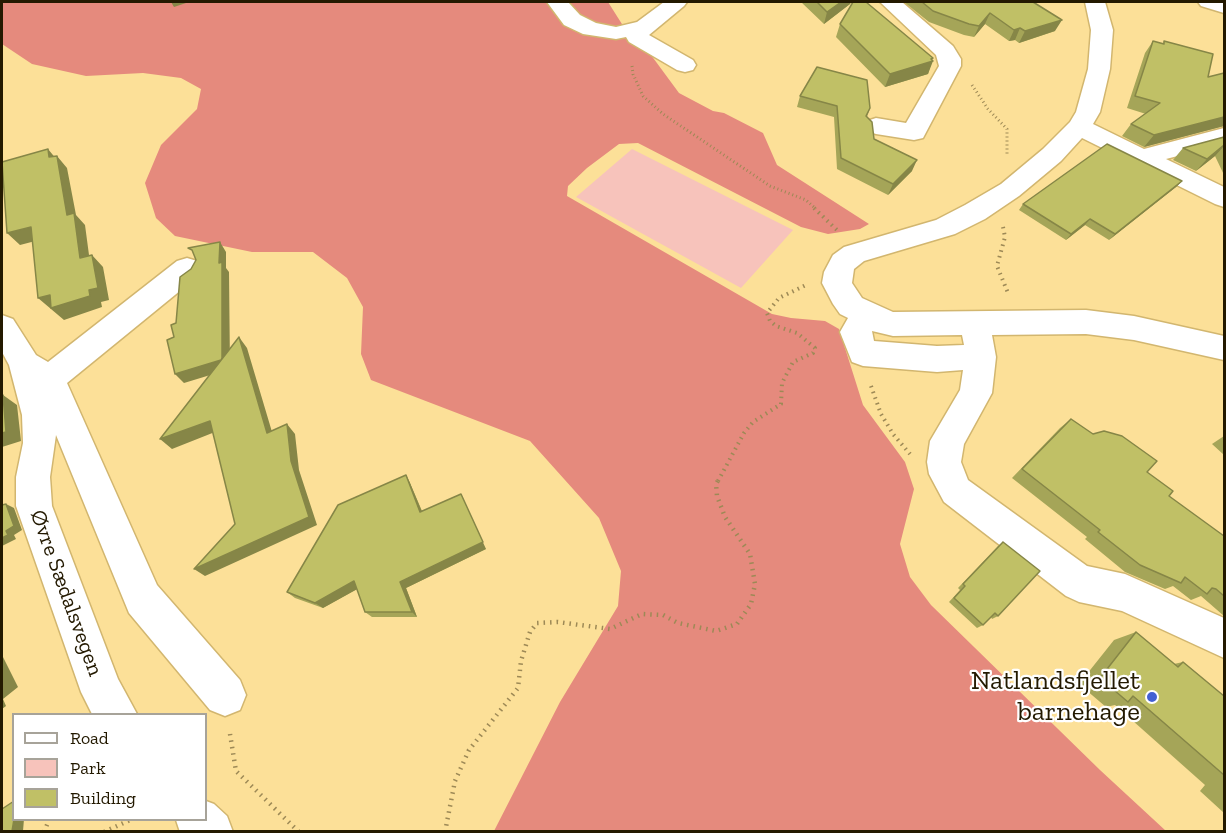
<!DOCTYPE html>
<html>
<head>
<meta charset="utf-8">
<style>
  body { margin:0 }
  #map { position:relative; width:1226px; height:833px; overflow:hidden; background:#fce098; font-family:"Zilla Slab",serif }
  canvas { display:block }
  .frame { position:absolute; inset:0; border:3px solid #231900; pointer-events:none }
  .legend { position:absolute; left:12px; top:713px; width:195px; height:108px; box-sizing:border-box; background:#fff; border:2px solid #a7a399; margin:0; padding:8px 10px; list-style:none; font-size:18px; color:#231900 }
  .legend li { display:flex; align-items:center; gap:12px; height:30px }
  .legend b { width:30px; border:2px solid #a7a399 }
</style>
</head>
<body>
<div id="map">
<canvas width="1226" height="833"></canvas>
<div class="frame"></div>
<ul class="legend">
<li><b style="height:8px;background:#fff"></b>Road</li>
<li><b style="height:16px;background:#f7c3bb"></b>Park</li>
<li><b style="height:16px;background:#c0c066"></b>Building</li>
</ul>
</div>
<script>
const ctx = document.querySelector('canvas').getContext('2d');
ctx.lineJoin = 'round';
function fill(path, color) { ctx.fillStyle = color; ctx.fill(path, 'evenodd'); }
const shape = rows => new Path2D(rows.map(r => 'M' + r).join(''));
function strokePath(path, color, width, dash) { ctx.strokeStyle = color; ctx.lineWidth = width; ctx.lineCap = dash ? 'butt' : 'round'; ctx.setLineDash(dash || []); ctx.stroke(path); }
function drawText(font, color, halo, rows, align = 'center') {
  ctx.font = font + ' "Zilla Slab",serif'; ctx.lineWidth = 4.5; ctx.setLineDash([]); ctx.textBaseline = 'middle'; ctx.strokeStyle = halo; ctx.fillStyle = color; for (const [text, x, y, turn = 0] of rows) {
    ctx.save(); ctx.translate(x, y); ctx.rotate((+turn || 0) * Math.PI / 180); ctx.textAlign = isNaN(turn) ? turn : align; if (halo) ctx.strokeText(text, 0, 0); ctx.fillText(text, 0, 0); ctx.restore();
  }
}
fill(shape([
  [632,149,793,230,741,288,576,197]
]), '#f7c3bb');
fill(shape([
  [2,2,608,2,627,32,651,55,679,93,713,111,724,113,763,133,777,165,869,224,860,229,828,234,801,227,638,143,619,144,587,168,568,186,567,196,772,314,791,318,825,321,839,329,863,405,905,462,914,489,900,544,910,577,931,605,1100,770,1166,831,494,831,560,702,618,606,621,571,599,518,530,441,371,380,361,354,363,307,347,278,313,252,252,252,175,236,156,218,145,183,161,145,197,109,201,89,181,78,143,73,86,76,32,64,2,44]
]), '#e58a7d');
const minor = shape([
  [547,2,568,2,580,15,596,23,616,27,637,22,664,2,687,2,684,6,649,35,693,60,696,65,693,70,685,72,677,70,629,42,626,37,616,39,583,34,564,25,547,2],
  [880,2,902,2,953,46,961,59,961,66,923,138,914,140,876,134,867,131,864,126,867,121,876,118,906,123,939,66,936,55,880,2],
  [1085,2,1105,2,1113,30,1110,69,1100,112,1093,124,1144,149,1224,128,1224,144,1166,159,1224,187,1224,207,1215,204,1082,138,1061,161,1019,196,985,219,955,234,864,261,854,269,852,283,862,298,893,312,1086,310,1134,316,1224,336,1224,360,1134,340,1086,334,992,335,996,357,992,393,964,444,961,462,968,480,1087,566,1125,574,1224,618,1224,658,1122,611,1079,602,1066,596,944,502,929,474,927,462,930,441,960,390,963,370,937,372,863,366,852,362,840,332,848,318,840,314,833,304,822,283,824,272,833,255,844,247,936,220,965,205,1001,184,1043,149,1070,122,1076,112,1088,69,1091,30,1085,2],
  [872,331,893,336,962,335,964,345,937,346,874,341,872,331],
  [1198,2,1224,2,1224,13,1201,6,1198,2],
  [187,258,197,261,201,269,197,277,67,383,157,585,240,680,246,695,240,710,225,716,210,710,129,613,56,435,50,477,52,506,118,679,137,714,92,714,81,692,16,506,16,477,23,443,22,415,9,365,2,352,2,315,13,319,36,355,48,362,177,261,187,258],
  [206,801,214,804,227,816,233,832,180,832,176,820,206,820,206,801]
]);
strokePath(minor, '#d2b66f', 3);
strokePath(shape([
  [632,66,633,74,643,96,663,114,770,186,806,200,816,209],
  [972,85,988,109,1007,129,1007,155]
]), '#9d8956', 3, [1, 3]);
strokePath(shape([
  [814,208,838,231],
  [1003,227,1005,237,997,266,1008,293],
  [871,386,881,414,893,434,910,454],
  [718,481,744,433,753,422,781,404,782,383,793,362,813,353,815,348,797,333,776,326,770,321,767,313,779,298,806,285]
]), '#9d8956', 4, [1.5, 4.5]);
strokePath(shape([
  [230,734,236,771,299,832],
  [44,832,49,820],
  [104,832,130,820],
  [445,832,455,781,469,750,518,688,521,661,530,632,537,623,558,622,610,629,642,614,663,615,678,623,716,631,737,624,751,604,755,584,750,554,725,517,717,496,716,484,719,479]
]), '#9d8956', 4.5, [1.5, 5]);
fill(minor, '#fff');
fill(shape([
  [801,2,851,2,850,4,824,24],
  [904,2,1033,2,1055,31,1019,43,1015,40,1009,41,985,24,974,37,964,35,929,22],
  [840,24,932,60,928,74,885,87,836,37],
  [1153,41,1163,44,1164,41,1208,77,1224,73,1224,126,1144,147,1122,136,1131,124,1146,114,1127,108,1145,53],
  [800,96,870,108,867,117,874,139,912,171,888,195,837,169,834,117,797,107],
  [1224,137,1224,175,1215,156,1196,171,1173,160,1183,148],
  [1182,181,1176,187,1109,240,1085,225,1066,240,1019,210,1023,204],
  [1071,419,1147,472,1169,496,1224,536,1224,616,1201,596,1191,600,1173,586,1165,589,1125,572,1085,539,1087,537,1012,478,1060,428],
  [1224,436,1224,455,1212,444],
  [406,475,410,483,422,511,486,549,406,588,417,617,372,617,365,612,357,589,323,608,295,598,287,592],
  [1003,542,998,616,992,619,991,617,983,625,977,628,949,602,960,590,958,588,998,546],
  [1136,632,1174,664,1183,662,1224,696,1224,813,1200,791,1205,785,1115,705,1106,707,1079,684,1114,640]
]), '#a5a558');
fill(shape([
  [171,2,189,2,174,7],
  [841,2,851,2,850,4,824,24,827,12],
  [990,13,985,24,974,37,979,26],
  [1062,20,1055,31,1019,43,1025,31],
  [1020,28,1015,40,1009,41,1014,30],
  [933,58,931,62,933,61,928,74,885,87,890,74],
  [1224,117,1224,126,1144,147,1154,135],
  [1224,146,1215,156,1196,171,1207,159],
  [48,149,57,160,57,156,67,168,76,215,85,225,91,270,80,258,49,157],
  [917,160,912,171,888,195,893,184],
  [1182,181,1176,187,1109,240,1115,234],
  [1090,219,1085,225,1066,240,1071,234],
  [31,227,43,239,20,245,7,233],
  [220,242,226,252,226,268,229,272,230,369,184,383,175,374,219,263],
  [92,255,103,267,109,300,101,302,102,307,64,320,38,298,50,295,89,290],
  [239,337,247,348,275,442,267,433],
  [3,395,17,405,21,441,2,447],
  [210,421,220,430,172,449,160,439],
  [287,424,295,434,299,470,317,525,205,576,194,569,309,517,291,461],
  [406,475,410,483,425,519,420,512],
  [461,494,486,549,406,588,417,617,412,612,400,582],
  [6,504,14,508,22,530,14,535,16,539,2,546,2,538,6,531],
  [354,581,361,587,323,608,315,603],
  [2,655,18,687,3,699,6,706,2,709],
  [14,819,24,819,23,831,12,831]
]), '#868647');
const building = shape([
  [817,2,841,2,827,12,817,2],
  [853,2,866,2,933,58,931,59,933,61,890,74,840,24,853,2],
  [922,2,1033,2,1062,20,1025,31,1020,28,1014,30,990,13,979,26,969,24,933,11,922,2],
  [1153,41,1164,44,1164,41,1213,54,1208,77,1224,73,1224,117,1154,135,1131,124,1160,103,1135,96,1153,41],
  [817,67,867,80,870,108,866,116,872,122,874,139,917,160,893,184,841,158,837,106,800,96,817,67],
  [1224,137,1224,145,1207,159,1183,148,1224,137],
  [1107,144,1182,181,1115,234,1090,219,1071,234,1023,204,1107,144],
  [48,149,49,157,57,156,67,215,74,213,80,258,92,255,98,288,89,290,90,296,51,308,50,295,38,298,31,227,7,233,2,162,48,149],
  [220,242,219,263,222,262,222,358,221,360,175,374,167,340,174,337,171,325,176,323,180,277,191,269,196,260,192,250,188,248,220,242],
  [239,337,267,433,287,424,291,461,309,517,194,569,235,524,210,421,160,439,239,337],
  [3,395,6,432,2,433,2,396,3,395],
  [1071,419,1093,434,1104,431,1122,436,1157,461,1147,472,1173,491,1169,496,1224,536,1224,596,1216,589,1212,588,1207,594,1185,577,1181,583,1140,565,1098,532,1100,530,1022,469,1071,419],
  [406,475,420,512,461,494,483,542,400,582,412,612,365,612,354,581,315,603,287,592,338,505,406,475],
  [6,504,14,526,6,531,8,535,2,538,2,505,6,504],
  [1003,542,1040,571,998,616,995,613,983,625,954,598,965,586,963,584,1003,542],
  [1136,632,1178,667,1183,662,1224,696,1224,775,1133,696,1128,702,1100,678,1136,632],
  [14,801,14,819,12,831,2,831,2,809,14,801]
]);
fill(building, '#c0c066');
strokePath(building, '#868647', 1.5);
for (const [x, y, r, color] of [
  [1152,697,6,"#4360d3"]
]) { const dot = new Path2D(); dot.arc(x, y, r, 0, 2 * Math.PI); ctx.fillStyle = color; ctx.fill(dot); strokePath(dot, '#fff', 2); }
drawText('22px', '#231900', '#fff', [
  ["Øvre Sædalsvegen",66,593,70]
]);
drawText('27px', '#231900', '#fff', [
  ["Natlandsfjellet",1140,681],
  ["barnehage",1140,712]
], 'right');
</script>
</body>
</html>
